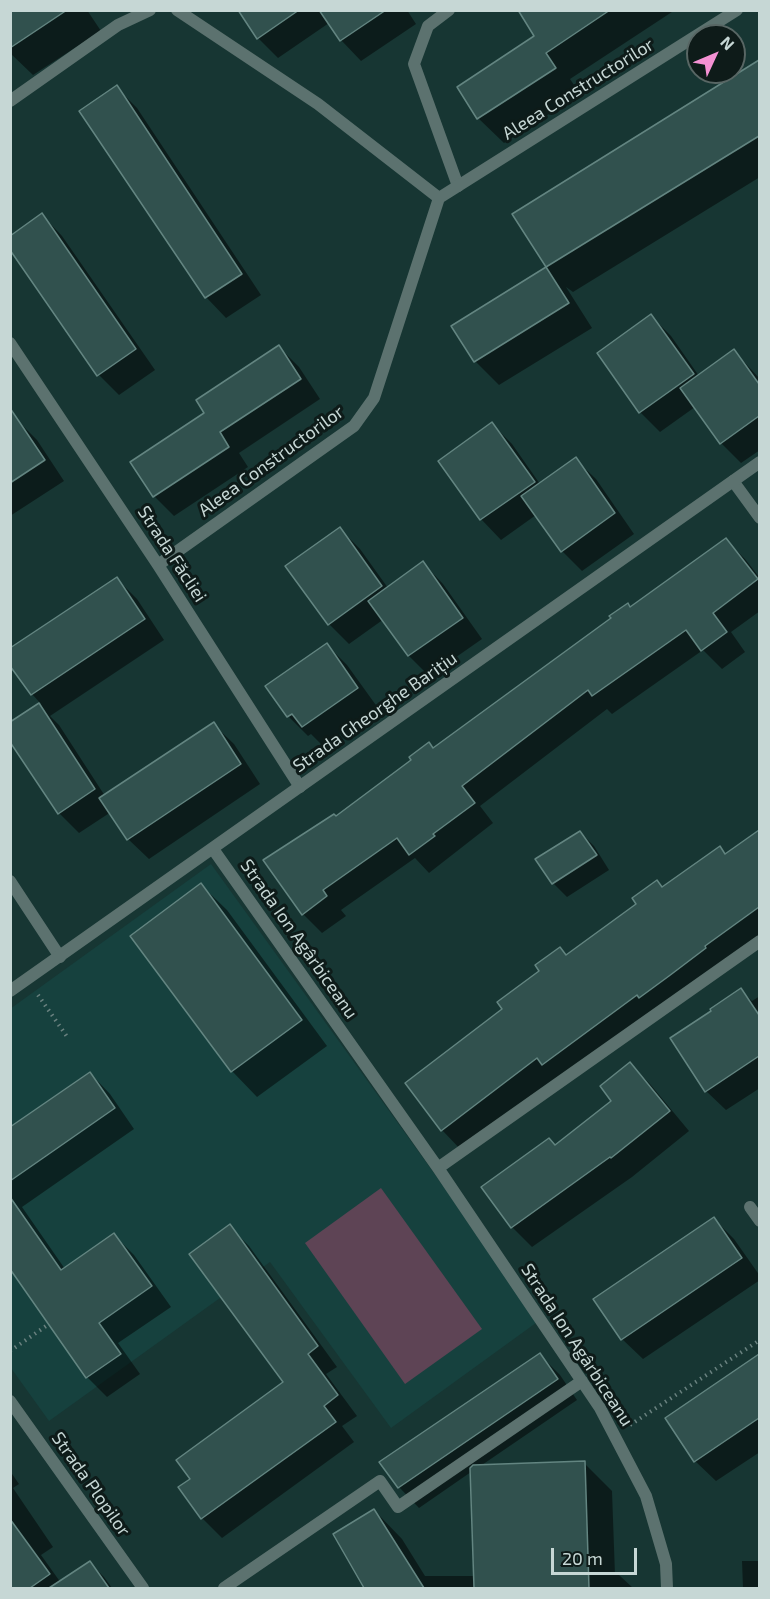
<!DOCTYPE html>
<html>
<head>
<meta charset="utf-8">
<style>
  body { margin:0 }
  #map { position:relative; width:770px; height:1599px; overflow:hidden; background:#173633; font-family:"Exo 2",sans-serif }
  canvas { display:block }
  .frame { position:absolute; inset:0; border:12px solid #c6d7d5; pointer-events:none }
  .north { position:absolute; left:686px; top:24px; width:60px; height:60px; box-sizing:border-box; background:#0e1b19; border:2px solid #586664; border-radius:50%; rotate:46deg; font-size:16px; font-weight:700; line-height:24px; text-align:center; color:#c6d7d5 }
  .north::after { content:''; display:block; margin:auto; width:21px; height:27px; background:#f491d3; clip-path:polygon(50% 0,100% 100%,50% 72%,0 100%) }
  .scale { position:absolute; left:551px; top:1548px; width:86px; height:27px; box-sizing:border-box; border:3px solid #c6d7d5; border-top:0; padding-left:8px; font-size:18px; line-height:21px; white-space:nowrap; color:#c6d7d5; -webkit-text-stroke:4px #0e1b19; paint-order:stroke }
</style>
</head>
<body>
<div id="map">
<canvas width="770" height="1599"></canvas>
<div class="frame"></div>
<div class="north">N</div>
<div class="scale">20 m</div>
</div>
<script>
const ctx = document.querySelector('canvas').getContext('2d');
ctx.lineJoin = 'round';
function fill(path, color) { ctx.fillStyle = color; ctx.fill(path, 'evenodd'); }
const shape = rows => new Path2D(rows.map(r => 'M' + r).join(''));
function strokePath(path, color, width, dash) { ctx.strokeStyle = color; ctx.lineWidth = width; ctx.lineCap = dash ? 'butt' : 'round'; ctx.setLineDash(dash || []); ctx.stroke(path); }
function drawText(font, color, halo, rows, align = 'center') {
  ctx.font = font + ' "Exo 2",sans-serif'; ctx.lineWidth = 6; ctx.setLineDash([]); ctx.textBaseline = 'middle'; ctx.strokeStyle = halo; ctx.fillStyle = color; for (const [text, x, y, turn = 0] of rows) {
    ctx.save(); ctx.translate(x, y); ctx.rotate((+turn || 0) * Math.PI / 180); ctx.textAlign = isNaN(turn) ? turn : align; if (halo) ctx.strokeText(text, 0, 0); ctx.fillText(text, 0, 0); ctx.restore();
  }
}
fill(shape([
  [211,864,540,1320,391,1428,270,1262,49,1421,11,1368,10,1009]
]), '#16413e');
fill(shape([
  [381,1188,482,1329,405,1384,305,1243]
]), '#5e4455');
fill(shape([
  [10,10,87,10,101,31,33,75,10,53],
  [240,10,407,10,416,24,361,61,341,40,329,23,278,58,258,38],
  [536,10,675,10,570,79,580,94,504,143,478,118,536,37],
  [760,62,760,177,573,292,566,287,592,328,499,385,475,361,453,327,548,267,514,215],
  [116,87,137,108,261,295,226,318,206,297,81,111],
  [42,215,62,236,155,370,119,395,99,375],
  [651,316,671,336,699,376,734,351,760,379,760,450,741,463,721,443,695,407,660,432,640,412],
  [279,347,299,367,320,399,239,453,248,467,174,516,154,496,207,413],
  [17,420,37,440,64,481,10,516,10,424],
  [492,424,512,444,540,484,575,459,596,479,634,534,582,571,562,551,536,515,501,540,481,519,440,461],
  [340,529,360,549,388,588,423,563,443,584,482,639,429,676,409,656,384,619,349,644,329,624],
  [726,540,745,559,760,578,760,611,731,632,745,652,722,669,703,650,612,714,607,709,480,806,493,823,429,873,415,858,341,910,346,916,322,933,303,914,336,818],
  [117,579,137,599,164,640,50,716,59,725,105,796,213,724,234,744,260,784,149,859,128,839,111,812,79,833,59,813,10,724,41,704,32,694],
  [327,645,347,665,378,708,323,746,311,734,308,736,288,716],
  [580,832,594,846,609,870,567,897,553,883,538,860],
  [760,832,760,942,462,1151,442,1130,407,1084,504,1010,567,956,720,848,727,855],
  [201,885,227,910,327,1046,257,1097,232,1071,132,936],
  [741,990,752,1001,760,996,760,1088,726,1110,706,1091,713,1011],
  [630,1064,650,1084,689,1131,632,1177,532,1247,512,1227,556,1147,613,1101],
  [90,1073,110,1094,134,1129,22,1207,65,1269,114,1235,134,1255,171,1307,118,1343,140,1374,107,1397,87,1377,10,1267,10,1128],
  [714,1219,734,1239,760,1276,760,1280,643,1359,622,1339],
  [229,1226,249,1246,337,1367,326,1374,357,1416,342,1426,354,1442,222,1538,202,1518,180,1487,192,1479,285,1383],
  [540,1355,560,1375,577,1400,479,1467,584,1463,612,1491,615,1575,619,1575,633,1588,365,1588,335,1535,374,1510,402,1539,425,1576,475,1576,471,1472,419,1508,399,1487],
  [760,1356,760,1452,716,1481,695,1461,667,1418],
  [10,1471,19,1484,13,1488,53,1547,41,1555,61,1583,90,1563,104,1577,112,1588,10,1588],
  [742,1561,760,1561,760,1588,743,1588]
]), '#0007');
const building = shape([
  [10,10,67,10,10,48,10,10],
  [238,10,299,10,257,39,238,10],
  [319,10,386,10,340,41,319,10],
  [518,10,610,10,546,53,556,68,477,119,457,87,534,36,518,10],
  [759,60,759,136,546,267,512,214,759,60],
  [117,85,242,274,205,298,79,111,117,85],
  [42,213,136,349,97,376,10,250,10,236,42,213],
  [546,267,569,303,474,362,451,326,546,267],
  [651,314,694,374,639,413,597,353,651,314],
  [279,345,301,379,220,432,229,447,153,497,130,462,204,413,196,400,279,345],
  [734,349,759,384,759,416,720,444,680,388,734,349],
  [10,408,45,460,10,483,10,408],
  [492,422,535,482,480,520,438,461,492,422],
  [576,457,615,513,561,552,521,496,576,457],
  [340,527,382,586,328,625,285,566,340,527],
  [726,538,758,579,713,613,727,632,701,651,686,630,592,696,588,690,462,786,475,803,433,834,435,836,409,855,397,838,323,890,327,896,302,915,263,860,334,814,336,816,411,760,409,757,429,742,433,748,611,618,609,616,628,603,630,607,726,538],
  [423,561,463,618,408,656,368,601,423,561],
  [117,577,145,619,31,695,10,666,10,648,117,577],
  [327,643,358,688,302,727,292,714,287,717,265,686,327,643],
  [39,703,95,789,58,814,10,742,10,722,39,703],
  [214,722,241,764,127,840,99,798,214,722],
  [759,830,759,907,705,946,706,948,669,976,639,998,637,995,542,1065,537,1058,441,1131,405,1083,502,1009,497,1002,539,971,535,965,560,947,566,955,636,904,632,898,657,880,662,887,720,846,725,854,759,830],
  [580,831,597,855,552,884,535,859,580,831],
  [201,883,302,1020,231,1072,130,936,201,883],
  [741,988,759,1015,759,1056,705,1092,670,1038,711,1011,710,1009,741,988],
  [630,1062,670,1111,611,1158,610,1157,511,1228,481,1187,549,1138,555,1145,611,1101,600,1086,630,1062],
  [90,1072,115,1108,10,1181,10,1127,90,1072],
  [10,1197,61,1270,114,1233,152,1286,99,1323,121,1354,86,1378,10,1269,10,1197],
  [714,1217,742,1258,621,1340,593,1299,714,1217],
  [230,1224,318,1346,308,1354,338,1395,324,1406,336,1422,201,1519,178,1487,190,1479,176,1460,283,1382,189,1254,230,1224],
  [540,1353,558,1379,398,1488,379,1462,540,1353],
  [759,1354,759,1418,694,1462,665,1418,759,1354],
  [585,1461,589,1588,474,1588,470,1468,473,1465,585,1461],
  [374,1509,424,1588,364,1588,333,1534,374,1509],
  [10,1519,50,1574,30,1588,10,1588,10,1519],
  [90,1561,109,1588,49,1588,90,1561]
]);
fill(building, '#31514e');
strokePath(building, '#638581', 1.5);
strokePath(shape([
  [38,995,68,1038],
  [10,1351,49,1324],
  [630,1425,760,1340]
]), '#69817f', 4, [1.5, 4.5]);
strokePath(shape([
  [449,10,428,26,414,64,458,186]
]), '#5c726f', 12);
strokePath(shape([
  [10,101,118,25,150,10],
  [439,198,737,10],
  [10,343,158,565,300,787],
  [733,481,760,518],
  [158,565,354,426,374,398,439,198,318,104,177,10],
  [213,849,438,1168,600,1408,646,1496,666,1564,667,1588],
  [10,881,60,957],
  [438,1168,760,941],
  [750,1207,760,1221],
  [10,1401,143,1588],
  [224,1588,380,1481,398,1507,582,1381]
]), '#5c726f', 12);
strokePath(shape([
  [10,991,760,462]
]), '#5c726f', 12);
drawText('18px', '#c6d7d5', '#0e1b19', [
  ["Aleea Constructorilor",578,89,-32],
  ["Aleea Constructorilor",271,461,-36],
  ["Strada Făcliei",172,554,57],
  ["Strada Gheorghe Barițiu",375,712,-35],
  ["Strada Ion Agârbiceanu",299,939,55],
  ["Strada Ion Agârbiceanu",577,1345,57],
  ["Strada Plopilor",91,1484,55]
]);
</script>
</body>
</html>
